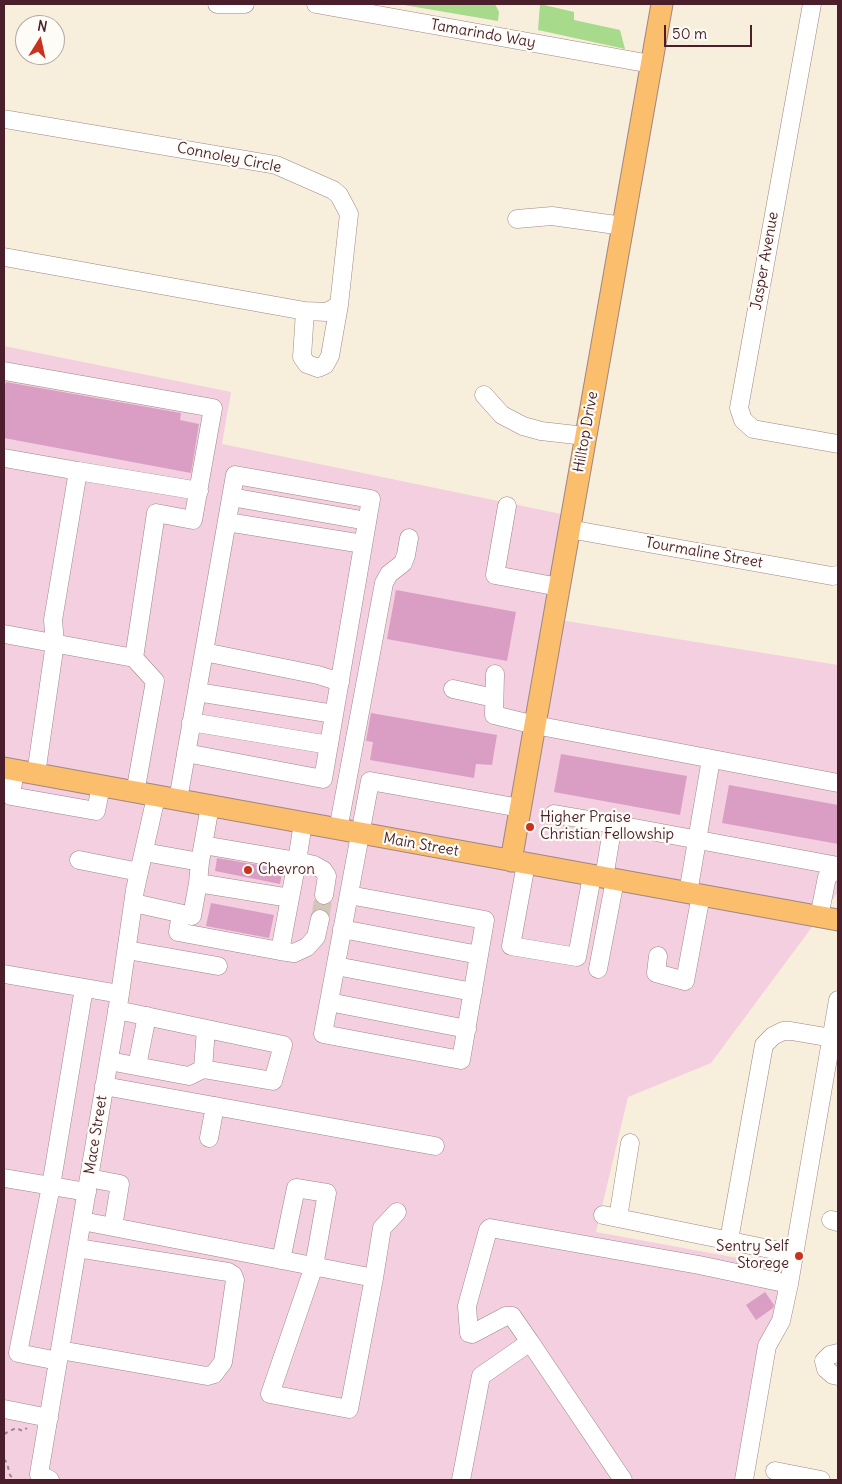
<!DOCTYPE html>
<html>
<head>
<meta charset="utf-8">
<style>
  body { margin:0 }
  #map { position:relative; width:842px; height:1484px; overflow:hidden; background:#f7eedc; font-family:Delius,sans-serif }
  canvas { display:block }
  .frame { position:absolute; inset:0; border:5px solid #4a1f2b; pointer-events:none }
  .north { position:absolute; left:15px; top:15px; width:50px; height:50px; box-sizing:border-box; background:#fdfcf7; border:1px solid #b5a4a5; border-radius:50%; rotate:10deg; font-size:14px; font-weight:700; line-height:20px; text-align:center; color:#4a1f2b }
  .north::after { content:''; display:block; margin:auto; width:18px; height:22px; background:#c8321e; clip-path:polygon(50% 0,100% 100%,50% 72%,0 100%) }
  .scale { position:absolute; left:664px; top:25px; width:88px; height:22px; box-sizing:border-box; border:2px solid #4a1f2b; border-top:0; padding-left:6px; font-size:15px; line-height:18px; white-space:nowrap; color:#4a1f2b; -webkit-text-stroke:4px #fdfcf7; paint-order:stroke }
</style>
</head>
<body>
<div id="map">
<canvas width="842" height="1484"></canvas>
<div class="frame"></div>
<div class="north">N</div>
<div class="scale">50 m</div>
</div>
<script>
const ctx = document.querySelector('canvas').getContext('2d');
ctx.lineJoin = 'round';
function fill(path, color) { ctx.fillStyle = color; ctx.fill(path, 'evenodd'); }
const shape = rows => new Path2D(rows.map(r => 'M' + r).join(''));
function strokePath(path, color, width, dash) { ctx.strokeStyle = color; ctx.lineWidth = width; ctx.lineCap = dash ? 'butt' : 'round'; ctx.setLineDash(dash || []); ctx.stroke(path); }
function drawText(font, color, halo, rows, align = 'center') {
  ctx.font = font + ' Delius,sans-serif'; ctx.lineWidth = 4.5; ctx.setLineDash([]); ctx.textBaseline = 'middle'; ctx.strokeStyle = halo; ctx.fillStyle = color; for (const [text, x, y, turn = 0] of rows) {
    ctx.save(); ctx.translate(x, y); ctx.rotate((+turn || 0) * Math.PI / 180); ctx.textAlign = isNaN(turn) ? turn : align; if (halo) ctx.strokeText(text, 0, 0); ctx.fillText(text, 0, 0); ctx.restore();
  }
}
fill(shape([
  [4,346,231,392,222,444,571,516,554,619,838,665,838,892,711,1063,628,1097,596,1232,792,1268,750,1480,4,1480]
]), '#f3cfdf');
fill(shape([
  [398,4,495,4,499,12,498,21],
  [540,4,574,12,574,20,620,30,625,49,538,30]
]), '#a7db8b');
fill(shape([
  [6,382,181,413,180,420,199,424,191,473,4,438,4,388],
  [396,590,516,612,507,661,387,639],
  [371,713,497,735,492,765,476,764,474,778,370,760,373,742,366,741],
  [561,754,687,776,680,815,554,792],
  [729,785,838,805,838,844,722,823],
  [217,858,283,869,280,884,215,871],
  [211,903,274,915,269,938,206,926],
  [765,1292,774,1305,773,1308,756,1320,746,1305]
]), '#da9ec5');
strokePath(shape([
  [320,919,324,895]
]), '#d4c5b9', 18, [18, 9]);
const minor = shape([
  [217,4,245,4],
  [316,4,651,64],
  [812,4,739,408,743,420,753,429,838,444],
  [4,119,276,165,333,190,339,195,349,214,339,305,327,312,305,311,4,257],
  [517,219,552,216,623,226],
  [305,311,302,357,307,364,318,368,325,365,330,356,339,305],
  [4,371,213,408,193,520,156,513,134,658,4,634],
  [484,395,502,415,523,426,541,431,585,436],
  [4,458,78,471,53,620,55,643,36,774],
  [78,471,199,491],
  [231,497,367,521],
  [507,506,495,575,559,587],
  [227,522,363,544],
  [569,529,832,576,838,575],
  [204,652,318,675,340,682],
  [134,658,155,681,135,793],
  [495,674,494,715,535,725,838,783],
  [453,689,494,698],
  [197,692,334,714],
  [191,722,329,745],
  [15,770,11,796,96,811,101,786],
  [178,800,235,475,371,499,323,779,186,753],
  [554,814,613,824,604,878],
  [613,824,838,866],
  [338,830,384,583,389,574,403,563,406,555,409,538],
  [203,845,297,861,303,823],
  [144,852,200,862,210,806],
  [79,860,139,872],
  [200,862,198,883,290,898],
  [526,864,511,946,577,957,592,876],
  [688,893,711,759],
  [349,895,485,920,461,1060,323,1034,370,781,520,808],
  [134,903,192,916,198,883],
  [181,914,178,932,280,951,297,861,314,865,323,870,327,876,324,895],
  [819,917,827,877,838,868],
  [342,929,479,955],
  [127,950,218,966],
  [280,951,294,953,307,947,316,937,320,919],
  [658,956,656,973,685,981,701,895],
  [336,966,473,992],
  [598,969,615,880],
  [4,974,120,994],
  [329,1002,467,1029],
  [109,1061,189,1076,203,1069,273,1081,283,1045,117,1010],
  [137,1066,147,1016],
  [203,1069,206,1029],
  [104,1086,435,1146],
  [209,1138,215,1106],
  [4,1178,87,1192],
  [603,1215,794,1254],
  [618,1218,630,1143],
  [831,1220,838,1222],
  [82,1221,113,1227,120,1184,89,1178],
  [113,1227,374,1278,382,1228,397,1212],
  [729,1240,764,1045,773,1036,783,1031,791,1031,832,1038],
  [281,1260,296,1188,327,1193,314,1266,270,1394,349,1409,374,1278],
  [530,1342,623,1480],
  [60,1350,207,1376,214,1374,223,1362,235,1280,233,1275,228,1272,77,1248],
  [838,1353,830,1355,824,1361,826,1369,833,1375,838,1376],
  [58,1361,18,1353,51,1186,84,988],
  [4,1409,49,1418],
  [775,1471,821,1480],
  [50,1480,39,1474,120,994,135,890,156,797],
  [461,1480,481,1376,530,1342,512,1316,506,1316,472,1334,469,1333,467,1306,488,1230,490,1228,699,1265,789,1284],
  [744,1480,767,1346,781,1321,789,1284,838,1000]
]);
const major = shape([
  [4,768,838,920],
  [511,861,662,4]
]);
strokePath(minor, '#a08684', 19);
strokePath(major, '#a08684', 23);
strokePath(shape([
  [4,1434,16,1428,23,1431,27,1428],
  [4,1459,7,1463,10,1475,14,1480]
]), '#a08684', 2, [4, 4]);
strokePath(minor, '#fff', 18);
strokePath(major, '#fabe6d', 21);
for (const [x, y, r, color] of [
  [530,827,5,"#c8321e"],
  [248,870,5,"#c8321e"],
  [799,1256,5,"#c8321e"]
]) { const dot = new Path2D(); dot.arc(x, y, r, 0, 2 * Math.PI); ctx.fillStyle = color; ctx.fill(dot); strokePath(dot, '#fdfcf7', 2); }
drawText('15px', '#4a1f2b', '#fdfcf7', [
  ["Tamarindo Way",483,34,10],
  ["Connoley Circle",229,158,11],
  ["Jasper Avenue",765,261,-80],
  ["Hilltop Drive",586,432,-80],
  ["Tourmaline Street",704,553,10],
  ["Main Street",421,845,10],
  ["Mace Street",96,1135,-81]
]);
drawText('15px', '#4a1f2b', '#fdfcf7', [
  ["Higher Praise",540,818],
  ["Christian Fellowship",540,835],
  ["Chevron",258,870],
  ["Sentry Self",789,1247,"right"],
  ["Storege",789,1264,"right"]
], 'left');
</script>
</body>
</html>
